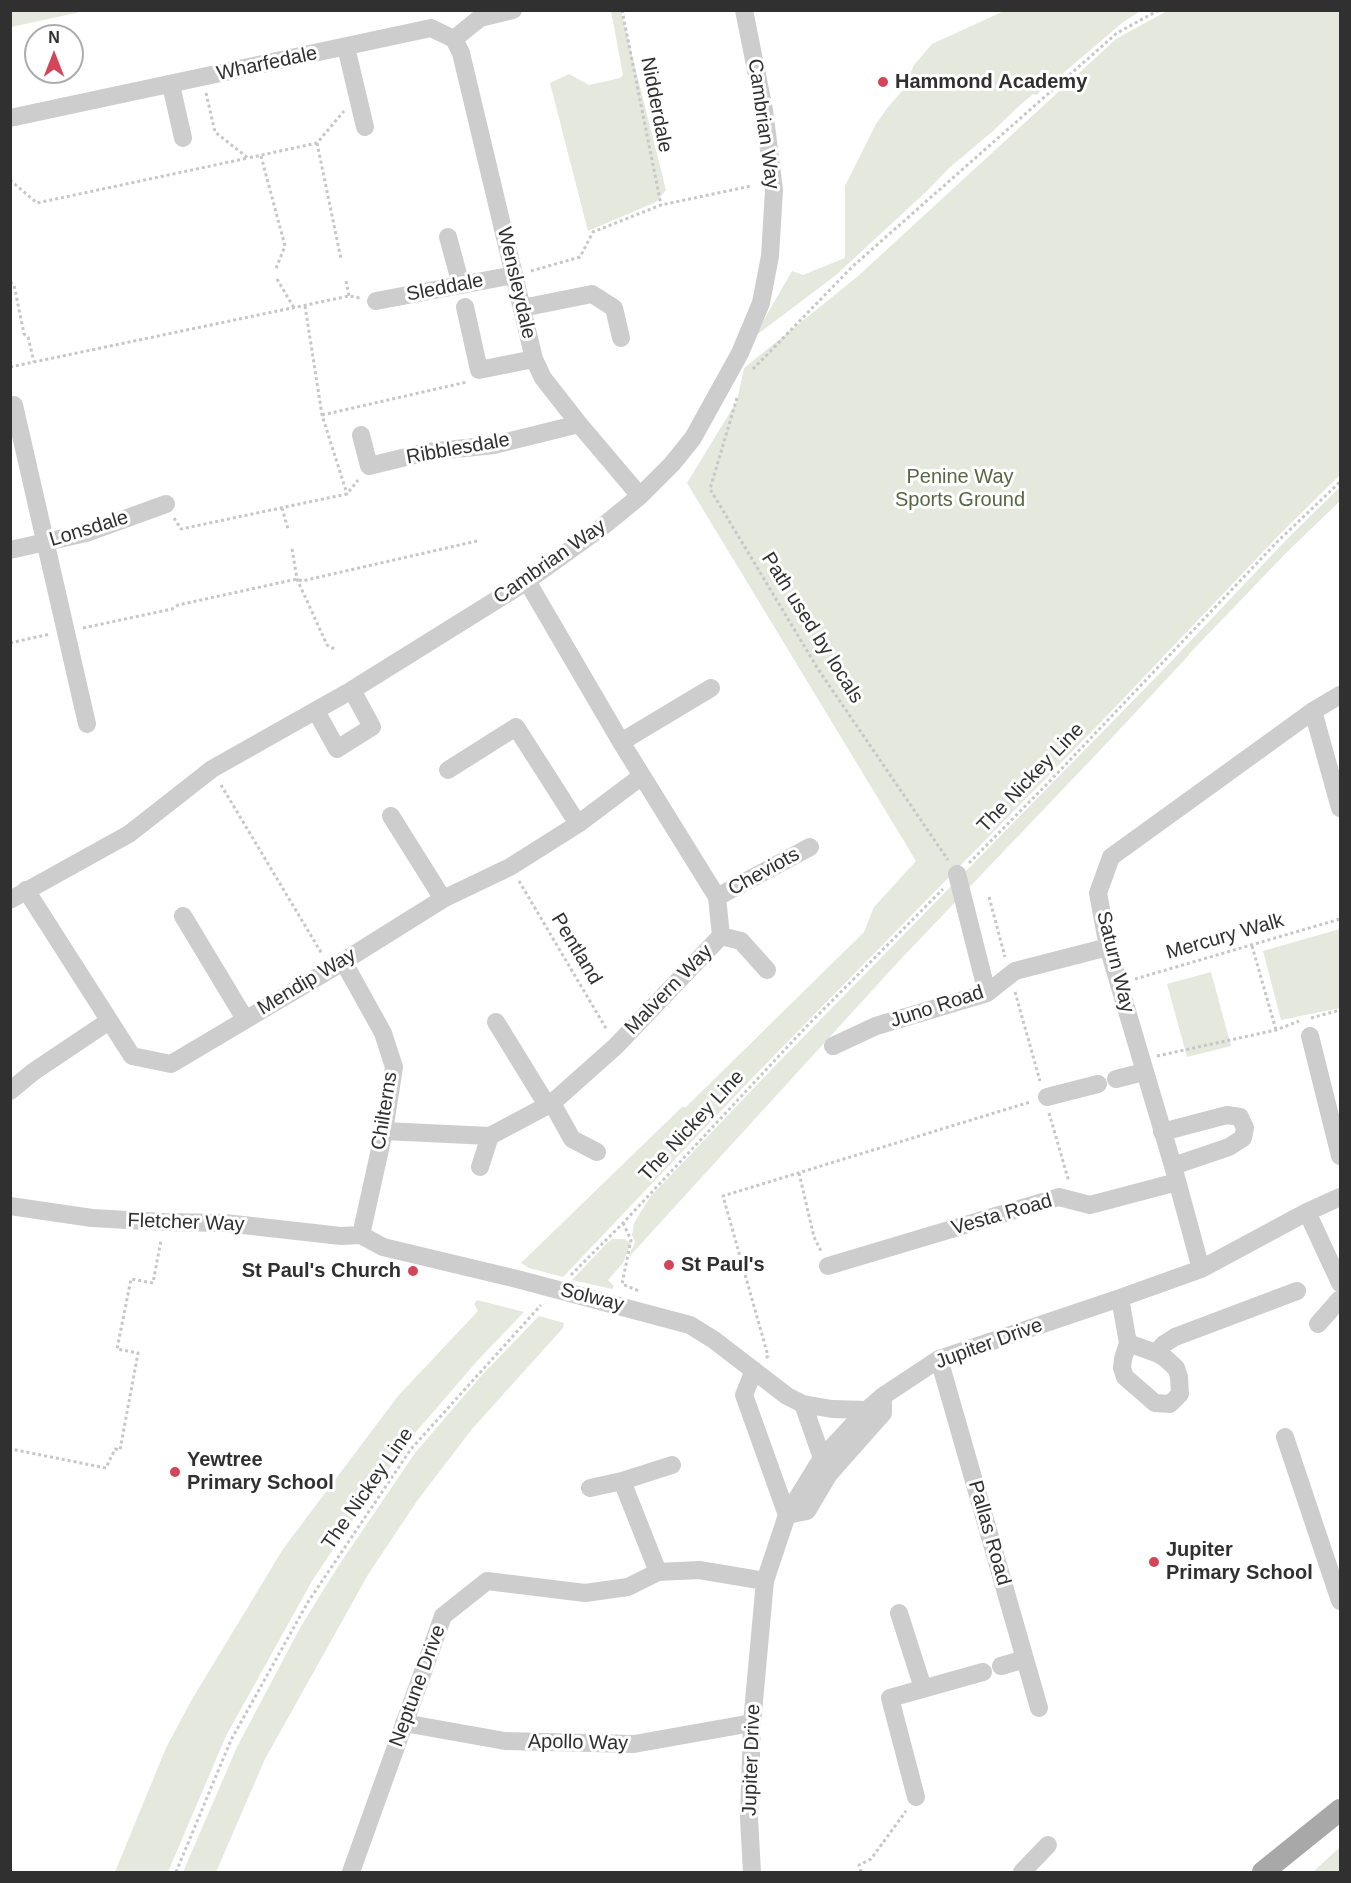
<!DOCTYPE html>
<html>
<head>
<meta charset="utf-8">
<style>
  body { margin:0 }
  #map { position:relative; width:1351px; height:1883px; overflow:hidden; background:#fff; font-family:Arial,sans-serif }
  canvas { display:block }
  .frame { position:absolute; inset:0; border:12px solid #303030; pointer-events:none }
  .north { position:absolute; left:24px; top:24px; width:60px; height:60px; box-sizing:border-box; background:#fff; border:2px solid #acacac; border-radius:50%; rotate:0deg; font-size:16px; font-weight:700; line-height:24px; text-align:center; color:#303030 }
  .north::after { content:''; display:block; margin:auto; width:21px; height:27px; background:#d3465a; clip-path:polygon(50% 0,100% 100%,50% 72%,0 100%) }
</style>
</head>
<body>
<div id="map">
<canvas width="1351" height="1883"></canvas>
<div class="frame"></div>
<div class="north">N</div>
</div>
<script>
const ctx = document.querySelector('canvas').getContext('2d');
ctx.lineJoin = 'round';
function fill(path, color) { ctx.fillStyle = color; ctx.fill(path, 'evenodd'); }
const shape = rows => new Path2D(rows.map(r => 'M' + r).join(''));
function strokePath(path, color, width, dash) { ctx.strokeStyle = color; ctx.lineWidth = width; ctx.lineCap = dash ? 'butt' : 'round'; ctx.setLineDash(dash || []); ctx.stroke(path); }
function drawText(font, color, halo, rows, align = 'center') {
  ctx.font = font + ' Arial,sans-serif'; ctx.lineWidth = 6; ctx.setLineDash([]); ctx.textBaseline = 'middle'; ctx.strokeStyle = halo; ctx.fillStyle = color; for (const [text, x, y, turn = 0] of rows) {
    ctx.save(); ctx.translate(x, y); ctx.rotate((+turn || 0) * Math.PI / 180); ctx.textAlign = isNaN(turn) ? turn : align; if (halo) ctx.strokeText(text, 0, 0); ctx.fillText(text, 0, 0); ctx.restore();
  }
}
fill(shape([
  [11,10,85,10,85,11,11,27],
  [611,11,621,11,666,190,656,202,588,231,550,83,569,74,589,85,620,78,623,75],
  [1004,11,1140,11,1122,23,1048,86,1045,86,1037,95,1033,94,1019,106,993,131,949,168,929,189,836,275,754,337,792,271,803,275,845,258,845,186,876,124,888,107,903,90,914,65,932,44],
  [1167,11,1340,11,1340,475,1282,532,1101,722,758,1072,563,1277,529,1268,521,1263,682,1107,686,1107,864,932,874,907,916,861,687,483,737,401,744,368,857,277,1116,39],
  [1340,487,1340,501,1286,553,1189,654,1189,655,1106,744,899,961,628,1258,635,1242,632,1235,634,1223,650,1197,771,1070,1163,670,1288,538],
  [1340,929,1340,1008,1281,1020,1263,951],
  [1211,972,1231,1046,1187,1057,1167,984],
  [613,1239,624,1239,631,1243,623,1263,608,1280,614,1286,612,1289,572,1280,607,1243],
  [477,1300,524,1312,478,1360,415,1433,352,1521,312,1581,226,1736,168,1872,115,1872,166,1748,191,1701,283,1549,398,1396,478,1311,474,1304],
  [539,1316,564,1323,563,1328,472,1429,417,1501,369,1573,265,1759,216,1872,183,1872,237,1747,300,1628,337,1568,415,1453,481,1376],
  [1340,1847,1340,1872,1313,1872]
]), '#e4e8dd');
strokePath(shape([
  [622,10,661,205],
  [206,93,215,132,248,158,317,143,344,111],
  [317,143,341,259],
  [261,156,285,246,275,271],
  [10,180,37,203,248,158],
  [531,271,580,257,593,232,661,205,751,186],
  [277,279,294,308],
  [346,281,349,296],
  [10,282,14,285,24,334,28,337,34,362],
  [305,306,322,415,347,494],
  [10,367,349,296,360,298],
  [753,369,853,266,1117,33,1159,10],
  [737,398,710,489,818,669,948,860],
  [322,415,467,382],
  [282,508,288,529],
  [174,518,181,529,347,494,358,480],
  [292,549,297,579,327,645,336,650],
  [83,628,172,609,178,605,297,579,302,581,477,541],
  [10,643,50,634],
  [221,785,322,954],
  [969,863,1050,781,1278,541,1340,482],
  [519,881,607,1030],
  [989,897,1005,957],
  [1252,946,1276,1030],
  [1135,979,1340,919],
  [1015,992,1040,1081],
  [1311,1018,1340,1010],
  [1157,1056,1276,1030,1299,1021],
  [1049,1113,1069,1182],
  [799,1173,814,1237,821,1251],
  [623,1223,631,1240,622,1284,639,1291],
  [571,1275,623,1223,806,1027,943,889],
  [766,1358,768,1356,723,1196,1030,1102],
  [10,1451,11,1449,106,1468,115,1449,120,1450,138,1353,117,1349,131,1279,153,1283,161,1240],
  [176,1872,231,1740,308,1602,411,1449,541,1305],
  [861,1872,859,1865,871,1859,906,1811]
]), '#c7c7c7', 3, [3, 3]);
strokePath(shape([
  [454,39,461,53,534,359,543,378,579,424,640,496],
  [346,47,365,127],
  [171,85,183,138],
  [10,118,431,28,454,39,480,18,513,10],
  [448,237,461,285],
  [376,301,514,275],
  [465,307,479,370,534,359],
  [522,308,592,294,614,308,621,338],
  [14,405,87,724],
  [361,435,369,466,427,452,494,445,579,424],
  [10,550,86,533,166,504],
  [316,711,337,749,372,727,352,690],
  [1313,711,1340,808],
  [621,742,711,688],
  [448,770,516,727,578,824],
  [391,816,443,899],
  [957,874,987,993],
  [26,890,132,1056,171,1064,331,969,443,899,510,867,578,824,642,776],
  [717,897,810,847],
  [10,900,129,834,212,769,352,690,527,581,602,527,640,496,672,464,693,438,740,353,761,303,770,256,774,190,764,110,744,10],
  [183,916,245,1019],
  [721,936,741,941,767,970],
  [343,961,383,1033,394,1067,384,1131,361,1235],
  [496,1022,547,1105],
  [1310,1036,1340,1156],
  [833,1046,876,1026,987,993,1015,971,1108,947],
  [1116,1079,1144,1072],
  [10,1091,33,1072,109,1021],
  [1047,1097,1098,1084],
  [552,1103,572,1139,597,1152],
  [384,1131,490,1136,552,1103,616,1046,721,936,717,897,621,742,527,581],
  [1162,1132,1227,1115,1240,1117,1245,1128,1243,1138,1229,1147,1173,1166],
  [480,1167,490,1136],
  [10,1206,92,1218,164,1222,225,1223,341,1236,361,1235],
  [1307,1212,1340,1283],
  [361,1235,383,1247,517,1279,690,1325,714,1340,787,1396,803,1404,832,1409,867,1410],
  [828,1266,1059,1197,1090,1205,1177,1182],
  [1201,1269,1173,1166,1108,947,1098,893,1111,857,1313,711,1340,695],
  [1120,1298,1128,1343],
  [1318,1324,1340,1299],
  [1128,1343,1156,1353,1165,1358,1176,1368,1179,1377,1180,1394,1170,1404,1155,1403,1125,1377,1122,1368,1123,1359,1128,1343],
  [1156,1353,1164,1344,1175,1337,1297,1291],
  [939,1359,1039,1708],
  [754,1370,744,1395,787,1515,807,1511,829,1474,883,1413,883,1396],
  [803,1404,822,1458],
  [1285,1437,1340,1601],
  [622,1481,658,1572],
  [590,1488,622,1481,672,1465],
  [899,1613,923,1688],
  [1001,1666,1025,1659],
  [404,1723,505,1741,634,1744,752,1723],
  [916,1797,890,1698,983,1672],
  [351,1872,443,1616,487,1581,585,1593,628,1587,658,1572,699,1570,765,1581],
  [752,1872,749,1818,752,1723,765,1581,787,1515,822,1458,867,1410,883,1396,939,1359,1120,1298,1201,1269,1307,1212,1340,1197],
  [1022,1872,1048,1845]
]), '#cdcdcd', 18);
strokePath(shape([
  [1263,1872,1340,1810]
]), '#a8a8a8', 22);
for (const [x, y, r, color] of [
  [883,82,6,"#d3465a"],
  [669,1265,6,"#d3465a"],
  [413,1271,6,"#d3465a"],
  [175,1472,6,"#d3465a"],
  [1154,1562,6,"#d3465a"]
]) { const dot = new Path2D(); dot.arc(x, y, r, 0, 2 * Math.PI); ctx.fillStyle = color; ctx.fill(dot); strokePath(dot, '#fff', 2); }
drawText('20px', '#303030', '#fff', [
  ["Wharfedale",267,64,-12],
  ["Nidderdale",656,105,79],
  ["Cambrian Way",763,124,82],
  ["Wensleydale",516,283,77],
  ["Sleddale",445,288,-11],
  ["Ribblesdale",458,449,-10],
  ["Lonsdale",89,529,-17],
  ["Cambrian Way",550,562,-35],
  ["Path used by locals",812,628,58],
  ["The Nickey Line",1031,778,-46],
  ["Cheviots",764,872,-29],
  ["Mercury Walk",1225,937,-16],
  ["Pentland",576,949,59],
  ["Saturn Way",1115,962,76],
  ["Mendip Way",307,982,-31],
  ["Malvern Way",669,990,-46],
  ["Juno Road",937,1007,-18],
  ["Chilterns",385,1111,-81],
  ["The Nickey Line",692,1126,-47],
  ["Vesta Road",1002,1215,-16],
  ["Fletcher Way",186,1223,2],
  ["Solway",592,1298,14],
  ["Jupiter Drive",989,1344,-20],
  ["The Nickey Line",368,1489,-55],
  ["Pallas Road",989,1533,74],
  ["Neptune Drive",418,1686,-70],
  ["Apollo Way",578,1743,1],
  ["Jupiter Drive",752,1760,-88]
]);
drawText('bold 20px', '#303030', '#fff', [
  ["Hammond Academy",895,82],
  ["St Paul's",681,1265],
  ["St Paul's Church",401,1271,"right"],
  ["Yewtree",187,1460],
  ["Primary School",187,1483],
  ["Jupiter",1166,1550],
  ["Primary School",1166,1573]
], 'left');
drawText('20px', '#566742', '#fff', [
  ["Penine Way",960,477],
  ["Sports Ground",960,500]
]);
</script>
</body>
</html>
